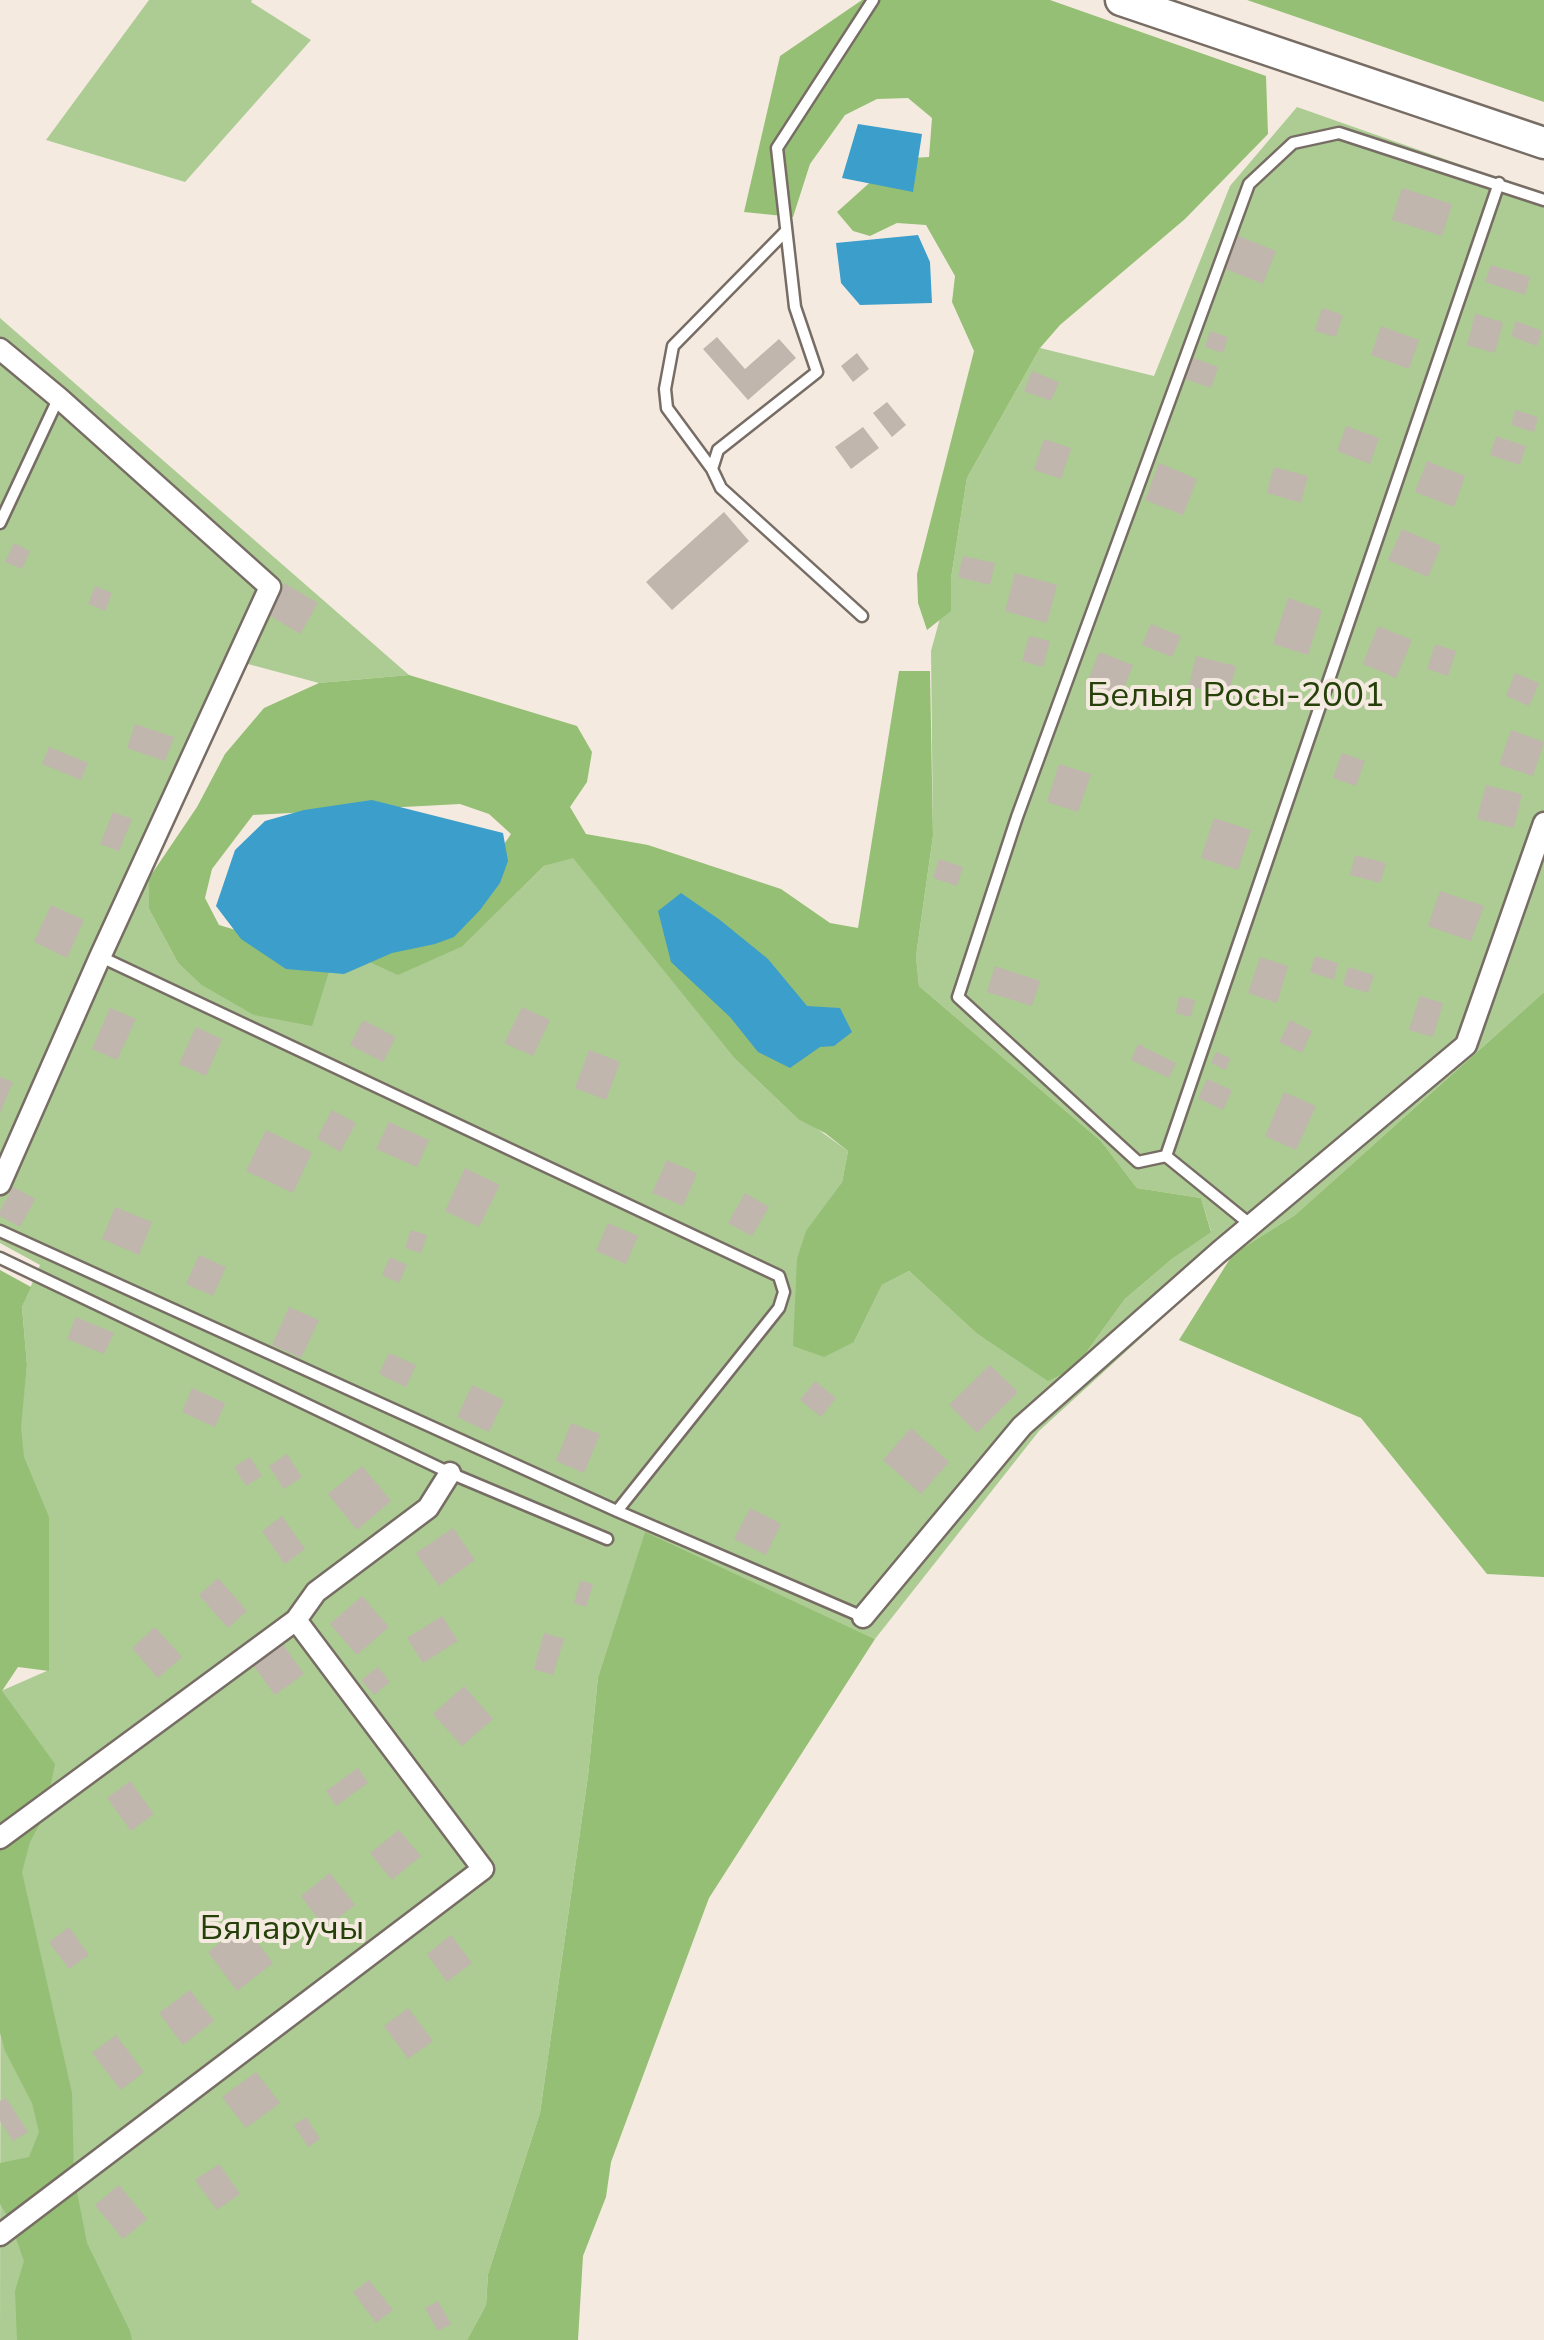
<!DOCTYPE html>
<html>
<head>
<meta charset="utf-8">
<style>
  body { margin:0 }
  canvas { display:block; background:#f5eae0 }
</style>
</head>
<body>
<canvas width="1544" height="2340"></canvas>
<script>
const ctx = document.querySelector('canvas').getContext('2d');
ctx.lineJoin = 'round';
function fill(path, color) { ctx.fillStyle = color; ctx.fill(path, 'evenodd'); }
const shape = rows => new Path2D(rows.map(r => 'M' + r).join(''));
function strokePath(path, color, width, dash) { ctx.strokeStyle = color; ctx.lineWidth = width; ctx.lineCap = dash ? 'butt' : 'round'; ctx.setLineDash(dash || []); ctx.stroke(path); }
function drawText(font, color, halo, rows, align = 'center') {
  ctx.font = font + ' "Nunito Sans",sans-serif'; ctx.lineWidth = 8; ctx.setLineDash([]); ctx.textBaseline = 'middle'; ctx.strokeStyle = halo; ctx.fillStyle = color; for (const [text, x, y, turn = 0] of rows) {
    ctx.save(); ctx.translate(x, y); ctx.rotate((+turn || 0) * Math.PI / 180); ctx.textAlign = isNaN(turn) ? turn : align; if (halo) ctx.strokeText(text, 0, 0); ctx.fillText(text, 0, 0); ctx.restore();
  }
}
fill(shape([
  [149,0,252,0,251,2,311,40,185,182,46,140],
  [1297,107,1544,194,1544,992,1295,1215,1233,1254,1039,1431,875,1639,645,1533,598,1677,588,1776,540,2113,488,2274,486,2305,467,2340,0,2340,1,1691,49,1670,49,1517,16,1462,27,1365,22,1307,40,1265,0,1243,0,318,409,675,319,683,248,664,149,878,149,909,178,963,200,984,333,959,463,946,544,866,573,857,734,1058,799,1120,816,1128,848,1151,842,1182,812,1224,854,1342,882,1285,909,1271,975,1332,1075,1368,1125,1299,1172,1259,1211,1231,1201,1198,1137,1188,1101,1141,919,986,916,956,933,836,931,651,951,578,967,478,1040,348,1154,376,1230,186]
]), '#accc94');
fill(shape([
  [862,0,1050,0,1266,76,1268,134,1185,219,1060,325,1040,348,967,478,951,578,951,611,927,630,918,603,917,574,974,351,952,302,955,276,926,225,897,223,870,236,853,231,837,212,896,159,929,157,932,118,908,98,877,99,845,115,810,164,793,217,744,212,780,56],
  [1247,0,1544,0,1544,102],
  [899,671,930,671,933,836,916,956,919,986,1101,1141,1137,1188,1201,1198,1211,1232,1172,1259,1125,1299,1075,1368,1048,1381,975,1332,909,1271,882,1285,854,1342,824,1357,793,1346,797,1259,806,1231,842,1182,848,1151,825,1133,799,1120,734,1058,573,858,544,866,463,946,398,975,345,951,479,881,511,834,489,814,460,804,253,815,212,869,205,898,219,925,333,959,312,1026,254,1015,200,984,178,963,149,909,149,878,197,807,225,754,264,708,319,683,409,675,577,726,592,752,587,782,570,807,586,834,648,845,781,889,830,923,858,928],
  [1544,992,1544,1577,1487,1574,1361,1418,1179,1340,1233,1254,1295,1215],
  [0,1270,31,1287,22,1307,27,1365,21,1427,24,1457,49,1517,49,1671,18,1667,2,1691,55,1764,44,1816,30,1842,22,1872,72,2093,74,2177,87,2243,130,2331,132,2340,17,2340,15,2291,24,2261,9,2219,0,2204,0,2163,29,2157,39,2132,32,2103,5,2051,0,2033],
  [645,1532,875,1639,709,1898,611,2162,606,2197,583,2256,578,2340,467,2340,486,2305,488,2274,540,2113,588,1776,598,1677]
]), '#95bf74');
fill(shape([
  [858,124,922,134,913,192,842,178],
  [918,235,930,262,932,303,860,305,841,283,836,243],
  [372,800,503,833,508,861,500,883,480,910,454,937,435,944,392,953,344,974,286,969,241,939,216,906,235,850,265,821,304,810],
  [681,893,720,920,768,959,807,1006,840,1008,852,1032,834,1046,820,1047,790,1068,758,1052,730,1017,671,962,658,911]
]), '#3c9ecb');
fill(shape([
  [1402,188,1452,204,1442,236,1392,220],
  [1236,235,1276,251,1263,284,1223,268],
  [1491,265,1530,277,1525,295,1485,282],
  [1322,308,1343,315,1336,337,1315,331],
  [1475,314,1503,322,1495,353,1467,345],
  [1516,321,1542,331,1537,346,1511,336],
  [1381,326,1419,340,1409,369,1371,355],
  [1210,331,1228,337,1223,353,1205,347],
  [717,337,745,369,779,339,796,358,748,400,703,349],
  [857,353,869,369,853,382,841,366],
  [1191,357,1218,367,1211,388,1183,378],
  [1032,371,1059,382,1051,401,1024,391],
  [887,402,906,425,892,437,873,413],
  [1515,410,1538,417,1534,432,1511,425],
  [1346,426,1379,438,1370,464,1337,451],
  [863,427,879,448,851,469,835,447],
  [1496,436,1526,446,1520,465,1490,455],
  [1044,439,1071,448,1061,479,1034,470],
  [1427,461,1465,476,1454,507,1415,492],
  [1159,463,1197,479,1183,515,1145,500],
  [1274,467,1308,476,1301,503,1267,493],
  [724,512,749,541,672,610,646,582],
  [1402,529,1441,546,1428,577,1388,560],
  [14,543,30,551,22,569,5,562],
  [963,556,995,563,990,585,958,577],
  [1015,573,1057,585,1047,623,1005,611],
  [284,583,318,603,300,634,266,613],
  [95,586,112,593,105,611,88,604],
  [1288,598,1322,610,1308,655,1273,644],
  [1151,624,1181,636,1172,657,1142,645],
  [1378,626,1412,640,1396,678,1363,664],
  [1029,636,1050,641,1043,667,1022,661],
  [1435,644,1456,651,1448,676,1427,669],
  [1099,652,1133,665,1120,699,1086,686],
  [1196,656,1236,666,1228,696,1189,686],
  [1515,673,1539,683,1529,706,1506,696],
  [135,724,174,737,165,761,127,748],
  [1511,730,1544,742,1533,776,1499,765],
  [49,747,88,763,81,780,42,764],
  [1342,753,1365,761,1356,786,1333,778],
  [1059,764,1091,774,1078,812,1047,802],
  [1486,785,1522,794,1514,828,1477,819],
  [113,812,132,819,119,851,100,844],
  [1214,818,1251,830,1238,870,1201,858],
  [1355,855,1386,863,1380,883,1350,875],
  [939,859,963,867,957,886,933,878],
  [1440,891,1484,906,1471,941,1428,926],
  [51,905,84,920,67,958,34,942],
  [1315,956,1338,963,1334,980,1310,972],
  [1260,957,1288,966,1277,1003,1248,993],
  [995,966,1040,981,1032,1006,987,992],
  [1348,967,1374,975,1368,993,1343,985],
  [1179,996,1195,1000,1191,1017,1176,1013],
  [1420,996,1443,1003,1433,1037,1409,1030],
  [522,1007,550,1020,533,1056,504,1043],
  [110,1008,136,1019,117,1060,92,1049],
  [363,1020,396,1037,383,1062,350,1045],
  [1290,1020,1312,1031,1302,1053,1279,1042],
  [196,1027,222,1039,206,1076,179,1064],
  [1138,1044,1176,1063,1169,1078,1131,1060],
  [589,1050,620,1062,606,1100,575,1088],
  [1216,1052,1230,1058,1226,1070,1211,1063],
  [0,1077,13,1082,0,1113],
  [1207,1079,1232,1090,1223,1110,1198,1098],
  [1284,1092,1316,1106,1296,1150,1265,1136],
  [332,1110,356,1123,340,1152,317,1138],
  [389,1122,429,1140,417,1167,376,1149],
  [266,1130,312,1152,293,1193,246,1171],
  [667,1160,697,1173,683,1206,652,1193],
  [465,1168,500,1185,479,1227,445,1211],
  [13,1187,35,1199,20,1227,0,1216,0,1211],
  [745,1193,769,1207,752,1236,728,1223],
  [115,1207,152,1222,139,1255,102,1239],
  [608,1223,638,1236,626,1264,596,1251],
  [411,1230,427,1235,421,1253,405,1248],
  [199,1255,226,1267,213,1296,186,1284],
  [390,1257,407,1265,399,1283,382,1275],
  [289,1307,319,1320,301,1358,272,1345],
  [76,1317,114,1333,104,1354,67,1339],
  [389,1353,416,1365,406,1387,379,1374],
  [990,1365,1018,1392,977,1433,949,1405],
  [815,1381,836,1398,821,1417,800,1400],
  [472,1385,504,1400,489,1432,457,1417],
  [192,1388,225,1403,215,1427,182,1412],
  [571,1423,600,1434,584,1473,556,1461],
  [911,1428,949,1462,921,1494,883,1460],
  [287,1454,302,1477,284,1489,269,1466],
  [250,1457,262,1476,246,1486,234,1467],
  [362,1466,391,1501,357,1530,328,1494],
  [750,1508,781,1524,766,1555,734,1539],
  [282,1516,305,1549,285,1564,262,1531],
  [453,1528,475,1560,439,1586,416,1553],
  [218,1578,247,1611,228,1628,199,1595],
  [580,1581,593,1584,586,1607,574,1603],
  [362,1596,389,1627,357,1655,330,1624],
  [442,1616,458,1641,423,1663,407,1638],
  [155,1627,182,1657,158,1678,132,1648],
  [544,1633,564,1639,553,1675,534,1669],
  [282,1643,304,1674,275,1695,253,1665],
  [378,1667,390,1682,374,1695,361,1680],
  [464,1686,493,1719,462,1746,433,1714],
  [358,1768,368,1783,336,1806,326,1791],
  [130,1781,154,1814,131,1831,107,1798],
  [399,1830,421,1856,392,1880,370,1853],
  [330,1873,355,1905,325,1928,301,1896],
  [244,1925,273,1963,237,1991,208,1952],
  [69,1927,89,1955,69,1969,49,1942],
  [451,1935,472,1963,447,1982,427,1954],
  [190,1990,214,2021,183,2045,159,2013],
  [408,2008,433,2041,408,2059,384,2026],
  [116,2035,144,2072,121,2090,92,2053],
  [256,2072,280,2103,246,2128,222,2097],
  [6,2098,28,2132,13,2141,0,2121,0,2101],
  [306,2117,320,2139,308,2147,294,2125],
  [219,2164,240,2194,217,2210,195,2180],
  [119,2185,147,2219,123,2239,95,2205],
  [369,2280,393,2310,376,2323,353,2292],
  [438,2301,451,2324,438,2331,425,2308]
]), '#c1b6ad');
const lane = shape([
  [712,469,667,408,665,389,673,346,786,231],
  [0,523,58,399],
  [862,616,721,488,712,469,718,450,817,372,795,307,777,148,873,0],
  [101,957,779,1276,784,1292,779,1308,617,1511],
  [1166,1156,1138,1162,958,997,1017,817,1249,184,1293,143,1339,133,1544,200],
  [1251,1225,1166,1156,1499,183],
  [0,1231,617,1511,863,1617],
  [0,1258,450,1473,607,1539]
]);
const street = shape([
  [0,349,59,398,270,587,100,957,0,1184],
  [863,1617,1022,1426,1219,1252,1466,1045,1544,823],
  [0,1838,296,1620,316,1592,428,1508,450,1473],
  [0,2235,483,1869,296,1620]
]);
const secondary = shape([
  [1121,0,1544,143]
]);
strokePath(lane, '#776d65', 15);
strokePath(street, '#776d65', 25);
strokePath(secondary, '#776d65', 35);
strokePath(lane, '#fff', 10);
strokePath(street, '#fff', 20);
strokePath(secondary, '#fff', 30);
drawText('35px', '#26400a', '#f5eae0', [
  ["Белыя Росы-2001",1236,698],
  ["Бяларучы",282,1931]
]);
</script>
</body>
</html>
